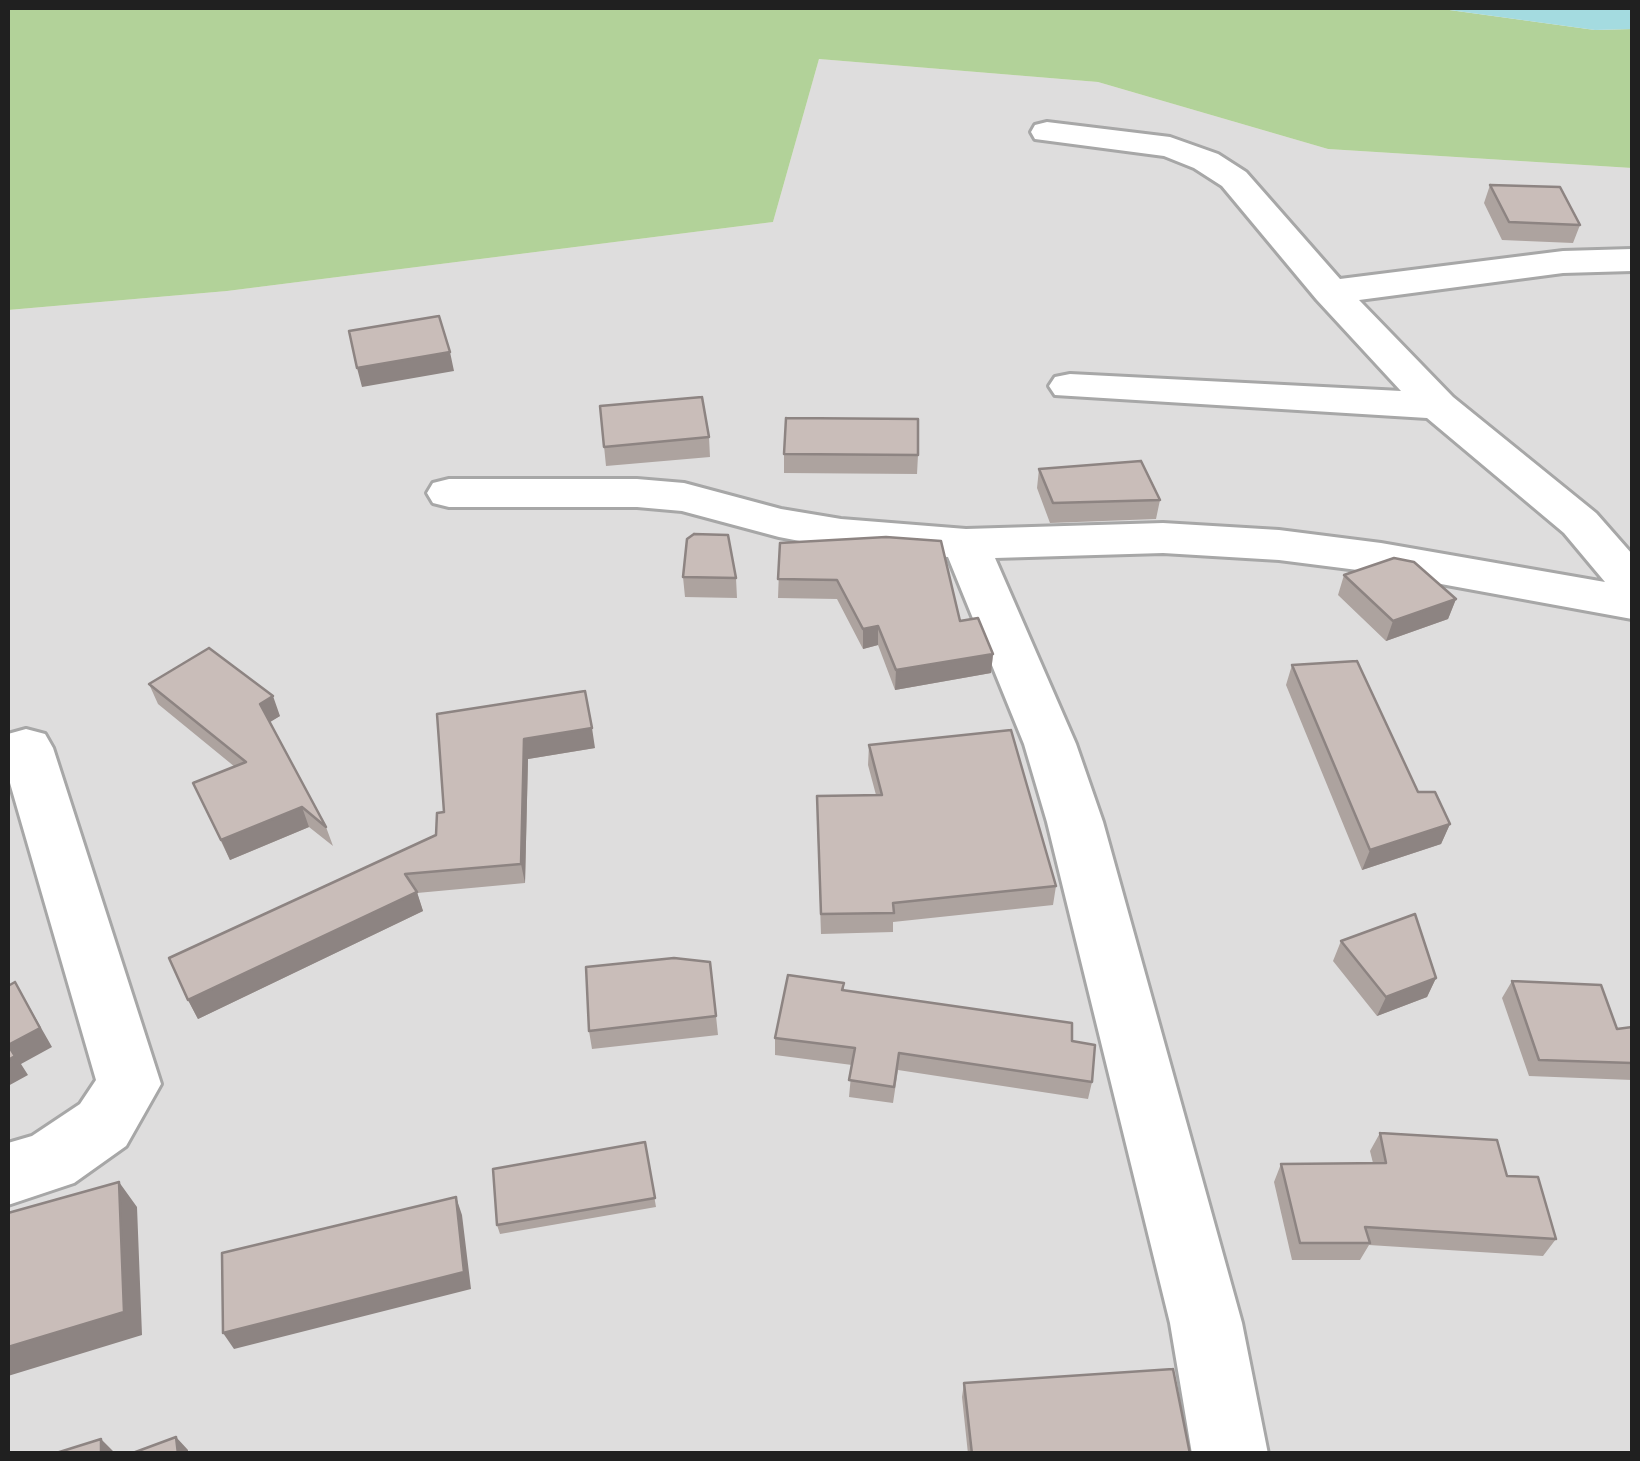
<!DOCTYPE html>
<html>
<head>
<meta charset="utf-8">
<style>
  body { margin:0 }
  #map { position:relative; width:1640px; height:1461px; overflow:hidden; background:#f1ebe6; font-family:"Archivo Narrow",sans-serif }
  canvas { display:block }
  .frame { position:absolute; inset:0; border:10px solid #202020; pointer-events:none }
</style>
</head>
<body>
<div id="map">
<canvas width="1640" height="1461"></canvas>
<div class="frame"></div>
</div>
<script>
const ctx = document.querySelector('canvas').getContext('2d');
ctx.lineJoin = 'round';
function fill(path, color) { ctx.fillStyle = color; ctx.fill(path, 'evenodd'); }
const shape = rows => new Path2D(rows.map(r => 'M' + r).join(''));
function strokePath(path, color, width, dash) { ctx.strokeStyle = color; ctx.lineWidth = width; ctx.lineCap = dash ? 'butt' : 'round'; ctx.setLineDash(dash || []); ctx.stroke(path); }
fill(shape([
  [819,59,1098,82,1328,149,1632,168,1632,1453,8,1454,8,310,227,291,773,222]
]), '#dedddd');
fill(shape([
  [8,8,1435,8,1595,30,1632,29,1632,168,1328,149,1098,82,819,59,773,222,227,291,8,310]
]), '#b2d299');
fill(shape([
  [1435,8,1632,8,1632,29,1595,30]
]), '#a4dbe0');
const minor = shape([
  [1047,122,1170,137,1218,154,1246,172,1340,279,1563,251,1632,249,1632,271,1563,273,1359,300,1453,397,1596,513,1632,554,1632,619,1381,573,1279,560,1163,553,995,558,1076,744,1103,822,1242,1323,1268,1454,1192,1454,1170,1323,1047,822,1024,744,948,557,841,549,779,537,682,511,637,507,449,507,433,503,427,493,433,483,449,479,637,479,684,483,781,509,841,519,966,529,1163,523,1279,530,1381,543,1605,582,1564,533,1427,418,1055,395,1049,386,1055,377,1070,374,1401,391,1317,300,1222,186,1194,168,1164,156,1035,139,1031,132,1035,125,1047,122],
  [26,729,45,734,53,748,161,1084,126,1146,74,1183,8,1205,8,1143,32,1136,80,1104,96,1080,8,776,8,734,26,729]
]);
strokePath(minor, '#a7a7a7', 6);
fill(minor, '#fff');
fill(shape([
  [1490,185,1580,225,1573,243,1502,240,1484,203],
  [600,406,709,437,710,457,606,466],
  [784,454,918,455,917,474,784,473],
  [1039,469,1160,500,1156,519,1050,523,1037,488],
  [780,543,960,621,993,654,991,673,895,690,878,645,863,649,837,599,778,598],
  [1344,575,1456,599,1448,619,1386,641,1338,595],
  [683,577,736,578,737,598,685,597],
  [1292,665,1450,824,1441,844,1362,870,1286,685],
  [149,684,280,716,269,722,326,827,333,846,309,827,230,860,193,783,235,767,158,704],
  [437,714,595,748,528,759,525,883,417,893,423,911,198,1019,188,1000,436,835,444,812],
  [869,745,1056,886,1053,905,893,922,893,932,821,934,817,816,876,795,868,765],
  [1341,941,1436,978,1427,997,1377,1016,1333,961],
  [1512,981,1617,1029,1632,1027,1632,1080,1529,1076,1502,998],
  [844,983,844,990,1072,1041,1092,1082,1088,1099,898,1070,893,1103,849,1097,852,1065,775,1055,775,1038],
  [716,1016,718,1035,592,1049,589,1031],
  [1380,1133,1507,1176,1556,1239,1543,1256,1369,1245,1360,1260,1292,1260,1274,1182,1281,1164,1373,1163,1370,1151],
  [645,1142,656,1207,500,1234,497,1225],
  [964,1383,1190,1454,968,1454,962,1397]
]), '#ada39f');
fill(shape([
  [450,352,454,371,362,387,357,368],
  [1456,599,1448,619,1386,641,1393,621],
  [878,626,878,645,863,649,863,629],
  [993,654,991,673,895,690,896,670],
  [273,696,280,716,267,724,260,704],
  [592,728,595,748,528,759,525,883,521,864,524,739],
  [302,807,309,827,230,860,221,840],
  [1450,824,1441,844,1362,870,1370,850],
  [417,892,423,911,198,1019,188,1000],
  [1436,978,1427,997,1377,1016,1386,997],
  [15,982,52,1047,21,1064,28,1075,8,1086,8,1045],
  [119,1182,137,1207,142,1335,8,1376,8,1347],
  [456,1197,462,1215,471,1289,234,1349,223,1333],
  [176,1437,188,1450,188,1454,178,1454],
  [101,1439,114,1452,114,1454,101,1454]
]), '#8d8482');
const building = shape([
  [1490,185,1560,187,1580,225,1509,222,1490,185],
  [439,316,450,352,357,368,349,331,439,316],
  [702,397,709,437,604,447,600,406,702,397],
  [786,418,918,419,918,455,784,454,786,418],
  [1141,461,1160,500,1053,503,1039,469,1141,461],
  [694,534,728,535,736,578,683,577,687,539,694,534],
  [886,537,941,541,960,621,978,618,993,654,896,670,878,626,863,629,837,580,778,579,780,543,886,537],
  [1394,558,1414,562,1456,599,1393,621,1344,575,1394,558],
  [209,648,273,696,260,704,326,827,302,807,221,840,193,783,246,762,149,684,209,648],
  [1357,661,1418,792,1435,792,1450,824,1370,850,1292,665,1357,661],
  [585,691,592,728,524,739,521,864,405,874,417,892,188,1000,169,958,436,835,437,813,444,812,437,714,585,691],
  [1011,730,1056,886,893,903,894,913,821,914,817,796,882,795,869,745,1011,730],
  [1415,914,1436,978,1386,997,1341,941,1415,914],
  [674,958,710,962,716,1016,589,1031,586,967,674,958],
  [788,975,844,983,842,990,1072,1023,1072,1041,1095,1045,1092,1082,899,1053,894,1087,849,1080,855,1048,775,1038,788,975],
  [1512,981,1601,985,1617,1029,1632,1027,1632,1063,1539,1060,1512,981],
  [15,982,40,1028,8,1045,15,1056,8,1060,8,986,15,982],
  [1380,1133,1497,1140,1507,1176,1538,1177,1556,1239,1365,1227,1370,1243,1300,1243,1281,1164,1386,1163,1380,1133],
  [645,1142,655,1198,497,1225,493,1169,645,1142],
  [119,1182,124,1312,8,1347,8,1213,119,1182],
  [456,1197,464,1272,223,1333,222,1253,456,1197],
  [1173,1369,1190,1454,972,1454,964,1383,1173,1369],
  [176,1437,178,1454,130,1454,176,1437],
  [101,1439,101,1454,53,1454,101,1439]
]);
fill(building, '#c9bdb9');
strokePath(building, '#8d8482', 2.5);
</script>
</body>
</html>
